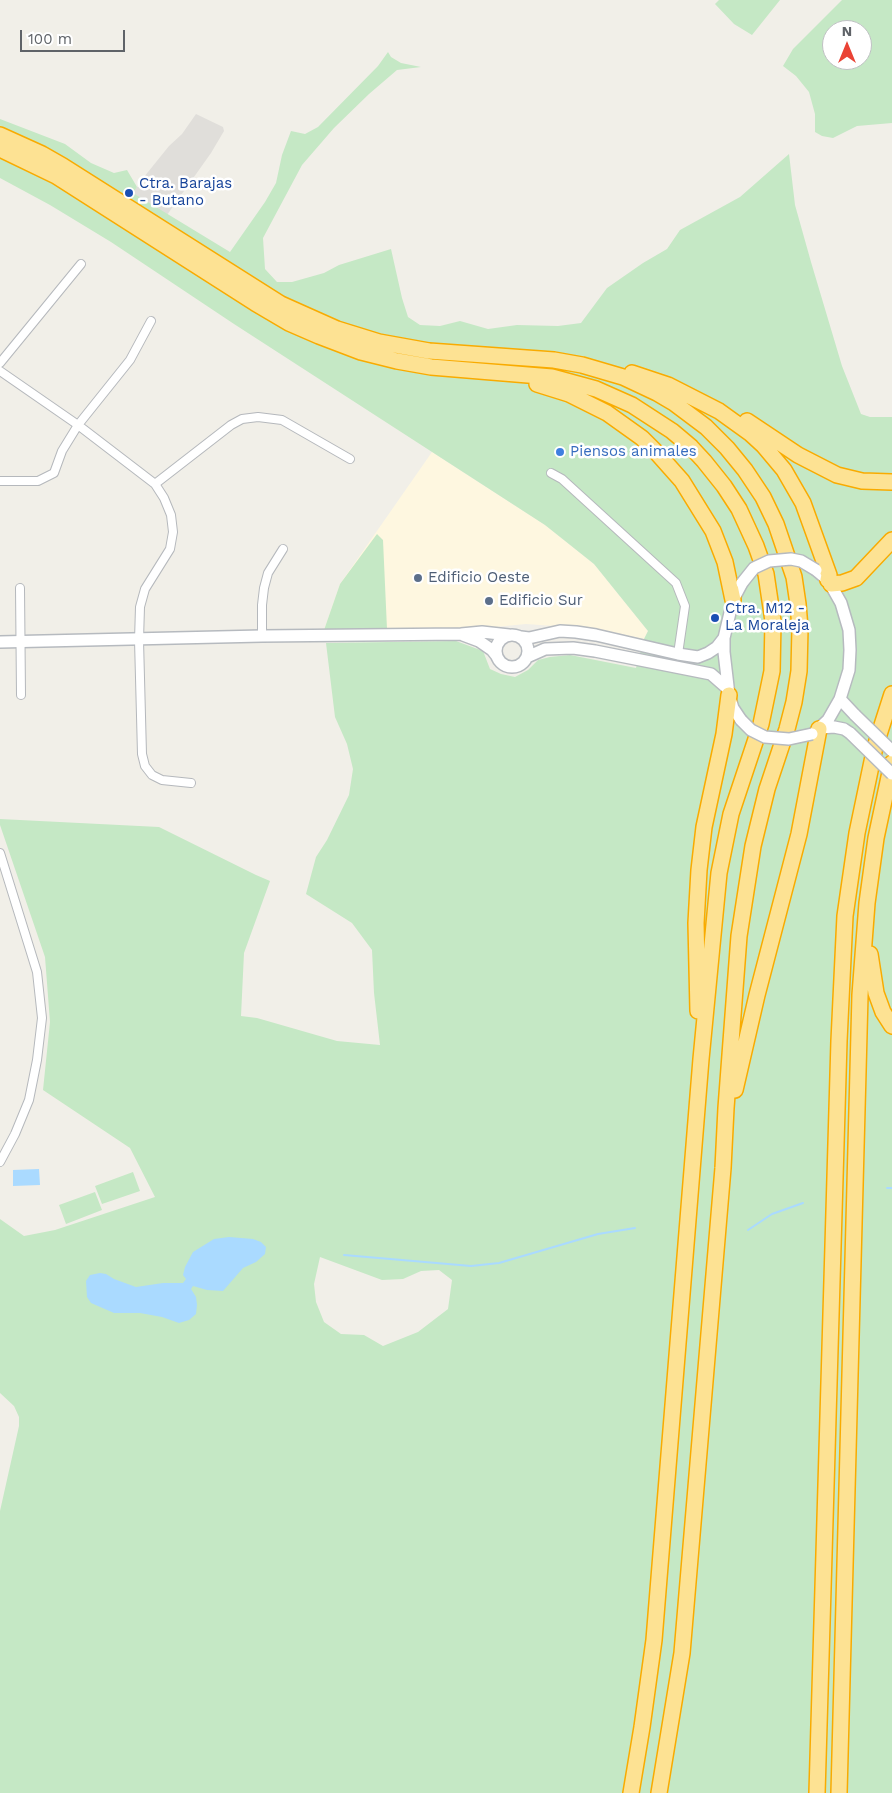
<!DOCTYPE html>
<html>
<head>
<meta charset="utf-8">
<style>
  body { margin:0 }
  #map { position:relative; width:892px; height:1793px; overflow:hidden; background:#f1efe8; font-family:"Work Sans",sans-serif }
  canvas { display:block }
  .north { position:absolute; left:822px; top:20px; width:50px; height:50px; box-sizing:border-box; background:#fff; border:1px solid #bfc1c3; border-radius:50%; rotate:0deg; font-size:14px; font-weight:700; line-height:20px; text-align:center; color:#5f6368 }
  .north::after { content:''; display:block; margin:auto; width:18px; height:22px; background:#ea4335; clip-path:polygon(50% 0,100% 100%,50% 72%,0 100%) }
  .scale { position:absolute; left:20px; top:30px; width:105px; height:22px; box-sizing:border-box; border:2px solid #5f6368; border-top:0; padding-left:6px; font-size:15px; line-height:18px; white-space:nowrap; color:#5f6368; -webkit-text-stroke:4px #fff; paint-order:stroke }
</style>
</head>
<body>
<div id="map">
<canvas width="892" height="1793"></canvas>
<div class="north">N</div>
<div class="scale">100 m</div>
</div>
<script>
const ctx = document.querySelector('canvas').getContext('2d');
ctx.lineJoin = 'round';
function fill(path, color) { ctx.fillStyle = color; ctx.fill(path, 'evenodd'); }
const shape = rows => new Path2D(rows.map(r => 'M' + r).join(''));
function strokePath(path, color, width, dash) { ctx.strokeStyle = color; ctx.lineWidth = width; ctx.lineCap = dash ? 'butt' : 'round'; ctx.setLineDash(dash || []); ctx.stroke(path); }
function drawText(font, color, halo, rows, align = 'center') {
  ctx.font = font + ' "Work Sans",sans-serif'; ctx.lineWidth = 5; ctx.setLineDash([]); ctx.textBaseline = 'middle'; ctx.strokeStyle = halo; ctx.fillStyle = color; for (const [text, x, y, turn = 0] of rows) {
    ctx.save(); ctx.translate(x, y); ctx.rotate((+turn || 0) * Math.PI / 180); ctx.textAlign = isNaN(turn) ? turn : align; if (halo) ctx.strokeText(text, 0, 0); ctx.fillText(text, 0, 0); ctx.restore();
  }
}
fill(shape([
  [432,452,545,525,594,564,648,631,644,639,597,629,526,624,495,627,324,630,340,584]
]), '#fef7e0');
fill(shape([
  [196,114,223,127,224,131,211,153,167,215,132,193,137,187,146,185,144,177,148,172,169,146,182,134]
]), '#e0deda');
fill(shape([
  [719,0,780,0,752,35,734,24,715,4],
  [842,0,892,0,892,123,857,126,833,138,822,136,815,132,815,114,809,92,796,76,783,66,793,49],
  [832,30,862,30,862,60,832,60],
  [388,52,391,57,401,63,421,67,397,70,369,94,334,128,302,165,263,238,265,269,277,282,292,282,324,273,339,265,391,249,402,298,408,317,420,325,440,326,460,321,488,329,517,325,558,326,581,323,607,288,643,263,667,249,680,230,740,197,789,154,795,205,811,262,842,366,861,414,870,417,892,417,892,1793,0,1793,0,1511,19,1426,19,1417,14,1406,0,1393,0,1219,24,1236,55,1230,155,1197,130,1148,43,1090,50,1022,45,957,0,825,0,819,159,827,256,875,270,881,244,953,241,1016,257,1018,337,1041,380,1045,374,993,372,950,352,923,306,894,316,857,327,840,349,795,353,769,347,744,335,717,326,643,456,641,483,651,490,669,501,674,515,677,528,670,538,660,550,657,570,655,636,668,644,639,648,631,594,564,545,525,234,324,111,242,50,205,0,178,0,119,65,144,91,163,114,173,127,170,137,187,133,193,230,252,265,202,276,183,282,155,291,131,305,134,318,127,378,66],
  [320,1257,382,1280,403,1279,421,1271,439,1270,452,1280,448,1309,418,1332,383,1346,364,1335,341,1334,324,1322,316,1302,314,1284],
  [377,534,383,540,387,629,324,630,340,584],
  [133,1172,140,1191,102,1204,95,1186],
  [95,1192,102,1210,66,1224,59,1205]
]), '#c5e8c5');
fill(shape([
  [39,1169,40,1185,13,1186,13,1170],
  [229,1237,253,1239,261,1242,266,1247,265,1254,256,1262,243,1268,223,1291,207,1290,193,1286,191,1289,196,1297,197,1305,196,1314,189,1320,179,1323,162,1317,140,1313,114,1313,91,1303,87,1297,86,1281,90,1275,100,1273,106,1274,114,1279,136,1287,163,1283,183,1283,186,1279,183,1275,185,1267,193,1252,214,1239]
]), '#aadaff');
strokePath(shape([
  [887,1188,892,1188],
  [748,1230,772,1214,803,1203],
  [344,1255,471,1266,499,1263,598,1234,635,1228]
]), '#aadaff', 2);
const street = shape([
  [0,363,81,264],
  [0,371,78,425,155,484,164,498,171,515,173,532,170,549,145,589,140,607,139,640,142,754,145,766,152,775,162,780,191,783],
  [551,473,562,479,676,583,685,606,678,654],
  [0,481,38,481,54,473,62,451,78,425,130,360,151,321],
  [155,484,231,425,242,419,258,417,282,420,350,459],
  [20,588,21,695],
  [262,636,262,605,264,588,268,573,283,549],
  [0,853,37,972,42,1018,37,1060,29,1100,15,1134,0,1162]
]);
const secondary = shape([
  '496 651a16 16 0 1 1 32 0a16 16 0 1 1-32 0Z',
  [463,635,479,641,492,650,496,655],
  [521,637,529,638,560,631,576,632,596,635,678,654,698,657,708,653,717,647,724,638],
  [0,642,262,636,461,634,482,632,509,635],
  [527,657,545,649,573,648,595,651,711,674,727,688],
  [840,699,855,715],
  [741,720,733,708,729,695,724,652,724,638,733,600,742,583],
  [821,728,834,727,844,729,850,733],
  [814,733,828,720,840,699,849,670,850,650,849,630,841,603,828,580,816,570]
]);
const highway = shape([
  [0,135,42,154,63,166,281,304,337,329,379,342,429,351,554,360,582,365,623,377,657,393,674,403,706,427,727,448,745,470,763,497,776,524,794,577,798,604,800,628,799,671,794,702,787,729,767,789,753,846,739,936,726,1108,723,1168,682,1653,659,1793],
  [0,149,56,176,255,303,289,323,319,336,361,352,397,361,431,367,552,377,596,389,632,405,672,431,691,447,704,461,724,486,739,509,756,546,766,574,773,621,772,671,761,724,731,814,719,873,701,1059,654,1640,642,1727,631,1793],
  [632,373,668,385,719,411,751,434,763,445,784,470,803,503,829,575,828,580],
  [537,384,569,394,607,413,642,438,658,454,682,481,713,531,725,562,733,600],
  [747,421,798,455,837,475,862,481,892,482],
  [831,584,842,583,856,578,892,540],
  [870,954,876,993,883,1012,892,1026],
  [698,1011,696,923,699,870,704,827,724,734,729,695],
  [735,1090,757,995,799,834,819,729],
  [817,1793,839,1041,845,916,857,833,875,747,892,694],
  [839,1793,860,995,867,903,876,838,892,763]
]);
strokePath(street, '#b5b8bc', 10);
strokePath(secondary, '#b6babf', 14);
strokePath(highway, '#f9ab00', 18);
strokePath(street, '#fff', 8);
strokePath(secondary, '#fff', 11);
strokePath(highway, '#fde293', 15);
const secondaryBridge = shape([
  [742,583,754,568,769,561,791,559,801,561,816,570],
  [855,715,892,751],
  [741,720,751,730,765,737,789,739,812,734],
  [850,733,892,774]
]);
strokePath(secondaryBridge, '#b6babf', 14, []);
strokePath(secondaryBridge, '#fff', 11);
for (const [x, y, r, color] of [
  [129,193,5,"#1a4fb4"],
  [560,452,5,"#3f7fe0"],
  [418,578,5,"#5c6f8a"],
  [489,601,5,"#5c6f8a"],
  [715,618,5,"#1a4fb4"]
]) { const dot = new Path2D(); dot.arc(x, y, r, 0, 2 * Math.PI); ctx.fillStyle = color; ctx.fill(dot); strokePath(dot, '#fff', 2); }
drawText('15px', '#164399', '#fff', [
  ["Ctra. Barajas",139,184],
  ["- Butano",139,201],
  ["Ctra. M12 -",725,609],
  ["La Moraleja",725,626]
], 'left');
drawText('15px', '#366cbe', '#fff', [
  ["Piensos animales",570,452]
], 'left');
drawText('15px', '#4e5e75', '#fff', [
  ["Edificio Oeste",428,578],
  ["Edificio Sur",499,601]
], 'left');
</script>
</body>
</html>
